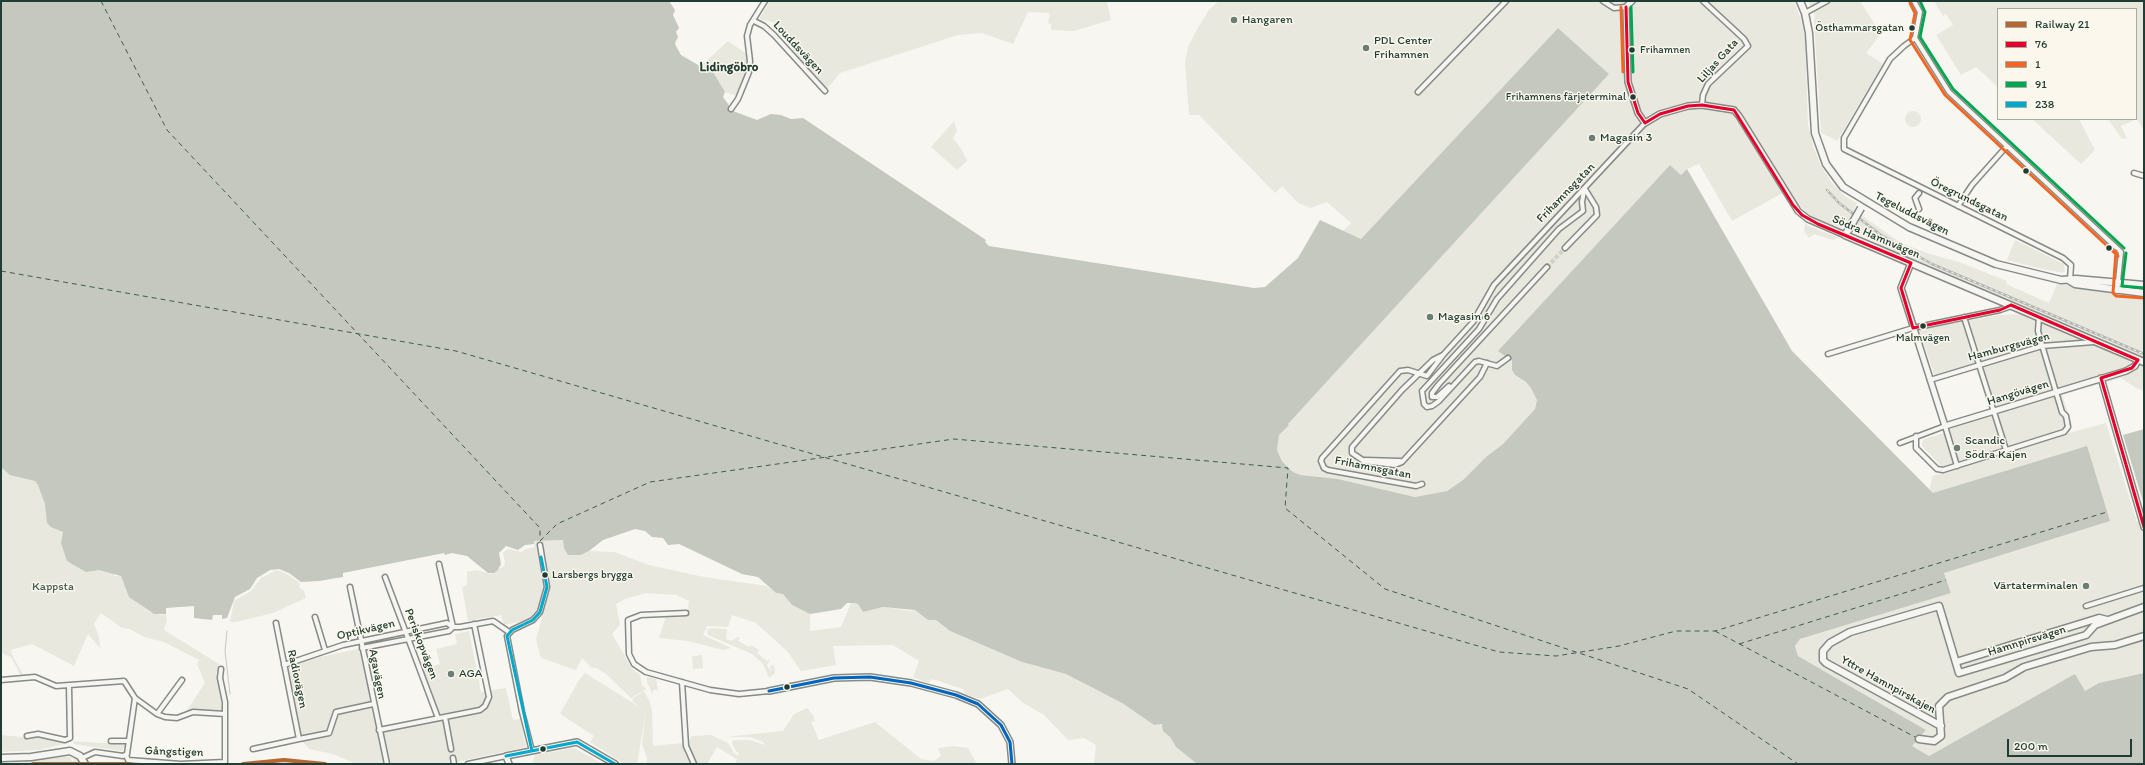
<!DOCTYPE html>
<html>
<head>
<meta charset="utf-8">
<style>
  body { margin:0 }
  #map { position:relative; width:2145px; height:765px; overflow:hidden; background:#f8f6f0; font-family:Itim,sans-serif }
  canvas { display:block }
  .frame { position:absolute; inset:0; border:2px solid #1f3d34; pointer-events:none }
  .legend { position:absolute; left:1997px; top:8px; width:140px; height:112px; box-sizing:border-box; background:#fbf7ec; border:1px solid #a3ada2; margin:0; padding:5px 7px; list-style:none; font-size:12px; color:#1f3d34 }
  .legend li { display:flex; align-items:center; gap:8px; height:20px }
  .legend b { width:20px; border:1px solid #a3ada2 }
  .scale { position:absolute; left:2007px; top:739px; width:125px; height:18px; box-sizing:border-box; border:2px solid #1f3d34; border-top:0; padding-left:5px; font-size:12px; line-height:14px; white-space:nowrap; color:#1f3d34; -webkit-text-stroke:3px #fbf7ec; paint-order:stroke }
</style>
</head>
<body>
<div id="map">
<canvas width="2145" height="765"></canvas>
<div class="frame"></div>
<ul class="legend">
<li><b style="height:5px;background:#b56631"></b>Railway 21</li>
<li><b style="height:5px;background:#e4002b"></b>76</li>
<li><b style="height:5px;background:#f26522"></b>1</li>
<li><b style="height:5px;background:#00a651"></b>91</li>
<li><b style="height:5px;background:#00a9ce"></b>238</li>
</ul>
<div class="scale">200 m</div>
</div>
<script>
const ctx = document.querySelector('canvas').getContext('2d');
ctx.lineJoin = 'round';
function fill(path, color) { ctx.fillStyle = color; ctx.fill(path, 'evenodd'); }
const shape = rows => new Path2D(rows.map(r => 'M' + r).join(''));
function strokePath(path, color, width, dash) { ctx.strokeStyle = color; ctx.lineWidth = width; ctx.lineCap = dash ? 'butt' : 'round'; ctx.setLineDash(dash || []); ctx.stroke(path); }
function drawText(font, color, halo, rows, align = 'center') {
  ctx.font = font + ' Itim,sans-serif'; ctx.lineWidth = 3; ctx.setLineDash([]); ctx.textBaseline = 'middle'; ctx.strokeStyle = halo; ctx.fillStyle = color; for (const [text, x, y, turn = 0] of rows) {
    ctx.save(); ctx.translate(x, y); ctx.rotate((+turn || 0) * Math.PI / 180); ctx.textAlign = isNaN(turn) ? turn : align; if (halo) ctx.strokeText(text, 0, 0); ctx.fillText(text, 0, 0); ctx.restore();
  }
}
fill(shape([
  [770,1,1107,1,1111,20,1074,31,1051,30,1051,24,1048,23,1050,13,1028,12,1013,44,982,33,958,35,840,73,827,89,791,51,796,46,773,22,759,19],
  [1219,1,1794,1,1801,20,1805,39,1808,124,1814,149,1822,168,1832,183,1846,197,1857,203,1854,210,1901,243,1930,254,1959,262,2007,281,2006,284,2049,303,2057,284,2144,296,2144,358,1885,248,1846,226,1841,228,1815,219,1799,206,1788,190,1732,221,1699,164,1687,169,1681,175,1670,165,1499,351,1512,362,1512,370,1515,375,1526,382,1532,388,1537,400,1535,409,1503,444,1486,457,1463,480,1447,491,1415,497,1338,479,1301,475,1293,472,1282,460,1277,450,1279,435,1289,425,1288,424,1609,74,1558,28,1361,239,1343,231,1351,223,1327,202,1311,208,1298,203,1282,186,1275,193,1199,115,1189,115,1185,63,1188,47,1196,31,1209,10],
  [1808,1,1860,1,1881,34,1866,53,1883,64,1837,141,1822,133,1821,131,1814,21,1815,16],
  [1934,1,2144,1,2144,131,2137,119,2121,126,2127,138,2122,139,2108,119,2136,119,2136,9,1998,9,1998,87,1976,67,1961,75,1936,35,1953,25,1946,14,1943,16],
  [728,41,748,55,748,69,737,96,725,92,713,72,705,69,701,66],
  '1905 119a8 8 0 1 1 16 0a8 8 0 1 1-16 0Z',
  [2032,119,2079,119,2095,150,2081,164],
  [954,121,957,131,953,138,962,150,967,161,957,170,931,147],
  [1799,219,1809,226,1839,238,1843,241,1838,238,1833,240,1814,234,1809,238,1804,231,1805,224],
  [2015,240,2064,264,2065,271,2063,273,2042,269,2007,260],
  [2022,314,2144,364,2144,391,2136,388,2121,378,2062,395,2072,425,2065,434,2106,423,2137,522,2144,520,2144,673,2099,683,2085,691,2075,675,1929,756,1911,746,1926,730,1798,656,1795,646,1800,639,1951,593,1944,573,1956,568,2110,520,1933,493,1930,490,1932,476,1959,468,1948,429,1991,415,1990,407,1976,369,1936,380,1919,330,1999,315],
  [1944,433,1954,463,1942,467,1922,446,1922,442,1924,439],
  [1,456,50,482,115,569,114,576,121,576,130,597,148,611,161,615,166,614,167,620,164,630,219,664,216,674,220,682,222,710,187,710,205,683,197,664,199,660,164,642,144,637,130,629,122,628,101,613,94,624,99,637,100,648,88,634,74,666,32,644,11,650,13,657,23,674,20,674,11,657,1,653],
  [564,540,564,548,581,555,589,551,614,552,649,565,704,577,767,586,776,593,783,594,792,605,810,614,810,631,841,627,851,603,858,604,863,612,883,607,911,611,915,610,928,620,936,620,950,631,1022,662,1066,674,1122,703,1154,725,1162,724,1176,747,1197,764,1094,764,1096,745,1084,738,1068,740,1044,715,1022,702,1008,689,980,699,965,694,963,689,932,679,928,683,913,677,919,661,893,645,833,646,836,665,801,671,788,652,756,623,732,615,728,627,707,626,703,635,731,648,723,650,688,641,659,638,666,616,687,615,689,601,676,595,646,593,625,599,616,604,620,625,612,634,633,670,640,675,642,685,646,689,631,698,606,674,596,668,592,668,582,658,576,670,541,658,536,639,542,617,504,625,501,615,468,621,462,587,467,585,467,572,477,570,491,574,504,566,505,562,503,553,506,550,509,549,521,552,526,549,534,547,534,541],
  [277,570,287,574,300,583,299,587,304,591,306,598,273,613,236,622,230,622,234,601,251,591,261,578],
  [711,628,727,629,726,639,731,641,738,637,740,638,738,641,749,647,751,645,759,650,757,653,767,661,770,659,767,666,772,672,770,666,774,665,775,673,769,678,763,664,752,654,708,635,707,630],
  [469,631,481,692,506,688,513,720,520,719,526,747,448,764,356,764,333,754,309,749,302,741,284,665,366,647,381,730,434,720,423,669,440,664,436,649,457,644,455,634],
  [702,655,703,668,693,669,692,656],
  [585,673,641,708,632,701,633,698,644,691,649,700,652,710,653,746,683,743,685,754,691,764,646,764,647,758,642,744,646,711,637,764,624,764,590,742,594,736,560,714,579,680],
  [647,677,656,679,658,690,653,690,653,695,647,682],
  [807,708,813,715,815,721,811,722,819,740,875,722,921,759,934,761,941,756,938,748,953,746,968,748,977,764,735,764,739,753,736,751,732,743,734,740,750,740,765,745,763,742,750,737,725,737,783,731,794,714],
  [1,735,22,737,29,740,37,737,68,743,39,750,1,752],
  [711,735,728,743,734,753,738,756,736,759,717,747,707,764,697,764,690,751,689,741,692,736],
  [73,741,102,743,126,743,122,751,86,746,74,744],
  [574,748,603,764,532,764,535,755],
  [63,757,71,757,72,762,76,757,80,761,91,762,91,764,1,764]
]), '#e8e8df');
fill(shape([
  [1,1,669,1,675,10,673,15,679,28,676,32,678,37,675,43,676,46,681,55,705,69,707,68,713,72,725,92,723,97,733,111,757,120,771,114,781,115,791,119,803,118,986,240,985,242,989,246,1254,288,1265,287,1298,258,1320,220,1361,239,1558,28,1609,74,1288,424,1289,425,1279,435,1277,450,1282,461,1293,472,1301,475,1338,479,1415,497,1447,491,1463,480,1486,457,1503,444,1535,409,1537,400,1531,388,1526,382,1515,375,1512,370,1512,361,1498,351,1670,165,1681,175,1687,169,1792,351,1933,493,2087,446,2110,521,1944,573,1951,593,1800,639,1795,646,1798,656,1926,730,1912,746,1929,756,2075,674,2085,691,2099,683,2144,673,2144,764,1197,764,1176,747,1170,737,1163,731,1162,724,1154,725,1122,703,1066,674,1022,662,950,631,936,620,928,620,915,610,883,607,863,612,858,604,854,603,847,603,841,609,810,614,792,605,783,594,776,593,758,577,742,574,679,544,668,545,663,538,652,537,645,531,635,529,603,540,589,551,581,555,568,555,564,548,563,540,534,541,534,544,525,545,518,550,506,546,499,553,501,564,498,570,494,573,488,573,467,556,452,553,445,555,444,553,353,571,343,573,343,577,319,581,301,582,289,573,279,569,270,570,257,578,250,589,235,597,227,618,222,619,222,615,213,615,212,620,194,618,194,606,166,608,166,614,154,614,129,597,121,576,99,570,86,572,67,561,61,543,63,532,51,527,47,523,45,504,38,485,35,481,10,475,1,467],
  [2144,429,2144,505,2123,435]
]), '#c4c8bf');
strokePath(shape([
  [227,631,225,651,230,694]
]), '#c4c8bf', 1);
strokePath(shape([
  [101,1,167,130,540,528,540,539],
  [1,271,456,351,1499,652,1556,656,1619,646,1676,631,1715,631,2107,512],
  [540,541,557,524,650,482,954,439,1288,468,1285,508,1385,589,1688,689,1798,764],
  [1715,631,1917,738],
  [1739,644,1946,580]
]), '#425b52', 1, [5, 4]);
strokePath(shape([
  [1547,267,1565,248],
  [451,749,453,758]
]), '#cdd1ca', 4, [4, 2]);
const minor = shape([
  [1603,1,1614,8,1626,7],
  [1914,1,1920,12,1915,38,1949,92,2121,252,2117,291],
  [1805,13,1827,1],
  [754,21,764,26,774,35,825,91],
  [1915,38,1904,46,1890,59,1844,138,1844,149,2063,258,2071,265,2070,280],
  [1418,92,1506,1],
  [1702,105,1703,95,1708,84,1748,46,1744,39,1703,1],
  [731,109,738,99,749,72,750,61,747,36,750,25,765,1],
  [2134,173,2144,176],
  [1919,193,1915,198,1919,209],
  [1958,206,1972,185,2006,147],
  [1565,248,1597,215,1596,207,1585,189],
  [1964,317,2006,450],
  [1828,354,1913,328,2000,310,2011,306],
  [1508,358,1497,366,1479,361,1475,362,1439,401,1432,406,1427,407,1424,404,1422,391,1479,329,1497,299,1559,229,1583,211,1582,202,1584,191],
  [1487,363,1480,377,1402,462,1395,465,1364,461,1352,453,1352,447,1402,390,1433,360,1443,355,1473,322,1494,285,1645,123],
  [1930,380,2042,346,2094,342],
  [1449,386,1437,397,1432,397,1432,393,1439,384,1547,267],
  [1916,436,1916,448,1937,469,1943,470,2064,432,2068,427,2066,416,2062,412,2042,345,2038,331,2039,317],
  [1900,443,1945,426,1957,466],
  [1365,460,1400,461],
  [1422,484,1416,486,1328,470,1324,468,1321,461,1322,458,1400,371,1408,370,1427,376,1443,355],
  [439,564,453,627],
  [385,577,438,718],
  [350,587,387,764],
  [2086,606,2144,588],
  [686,613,641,615,628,620,629,654,634,664,646,672,710,690,739,694,769,691],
  [315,617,325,650],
  [276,623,299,739,329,733,336,712,373,704],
  [362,648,449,631,453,627],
  [284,665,343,645,447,623,453,627,460,627,493,621,509,632],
  [1,680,35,677,56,686,124,681,135,698,157,714,165,717,177,718,193,712,225,714],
  [682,682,686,746,694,764],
  [157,714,182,680],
  [445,717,451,749],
  [379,730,480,710,485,706,489,697,474,624],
  [27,736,38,734,65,740,70,738,69,686],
  [111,741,129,741],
  [253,749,299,739],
  [532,751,522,712,507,636,512,630,533,620,540,612,547,587,540,545],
  [126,755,128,760,181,764,225,762,225,702,220,678,221,669],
  [82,758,95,752,123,756,127,754,135,698],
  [453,758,454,764],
  [468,764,506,756]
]);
const tertiary = shape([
  [1632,1,1626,7,1628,82,1638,113,1645,123,1660,114,1688,106,1702,105,1734,110,1739,116,1798,211,1808,219,1845,235],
  [1911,263,1901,288,1945,426,2126,371,2135,366,2138,360],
  [2101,378,2144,527],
  [769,691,834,678,870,677,911,683,956,695,978,704,1001,725,1010,742,1012,764],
  [509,764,506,756,577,742,615,764]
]);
const secondary = shape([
  [1800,1,1805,13,1809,33,1815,133,1826,164,1843,187,1909,227,1996,264,2061,280,2076,279,2144,285],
  [1849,229,1845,235,2144,362],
  [2070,281,2075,284,2144,293],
  [1956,662,2099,618,2107,620],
  [1941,726,1826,663,1823,660,1823,651,1830,643,1850,632,1939,606,1959,673,2086,635,2095,625,2144,607],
  [1919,739,1934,741,1941,736,1939,706,1948,697,2005,678,2024,667,2091,647,2115,645,2144,636],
  [1,758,31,757,70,751,80,756,85,764]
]);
strokePath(minor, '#868b86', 7);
strokePath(tertiary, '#868b86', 8);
strokePath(secondary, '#868b86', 9);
strokePath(minor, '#f6f5f1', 4);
strokePath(tertiary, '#f6f5f1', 5);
strokePath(secondary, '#f6f5f1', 6);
const rail = shape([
  [1827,190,1839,203,1881,235,1932,264,2144,354]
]);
strokePath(rail, '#b2b5b1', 2.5);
strokePath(rail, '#fbf7ec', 1, [3]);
const secondaryBridge = shape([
  [1849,229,1861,208]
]);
strokePath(secondaryBridge, '#868b86', 9, []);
strokePath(secondaryBridge, '#f6f5f1', 6);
strokePath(shape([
  [1626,7,1628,82,1638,113,1645,123],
  [1645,123,1660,114,1688,106,1702,105,1734,110,1793,205,1802,215,1818,224,1911,263],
  [1911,263,1901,288,1913,328],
  [2011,305,2138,360],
  [1913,328,2000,310,2011,305],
  [2101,378,2144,527],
  [2101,378,2132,368,2138,360]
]), '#e4002b', 3);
strokePath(shape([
  [1910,3,1915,13,1910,40,1945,95,2118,256],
  [1621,7,1623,72],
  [2116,251,2113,293,2116,296,2144,298]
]), '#f26522', 3);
strokePath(shape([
  [1920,1,1925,12,1920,37,1953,89,2124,248],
  [1631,7,1633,72],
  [2126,253,2122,286,2144,288]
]), '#00a651', 3);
strokePath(shape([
  [532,751,507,636,512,630,533,620,540,612,547,587,541,557],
  [506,756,577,742,615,764]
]), '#00a9ce', 3);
strokePath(shape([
  [769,691,834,678,870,677,911,683,956,695,978,704,1001,725,1010,742,1012,764]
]), '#0065bd', 3);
strokePath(shape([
  [33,764,130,764],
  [243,764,284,760,325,764]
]), '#b56631', 4);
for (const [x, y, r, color] of [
  [1234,20,4,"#6b7e76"],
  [1912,28,3.5,"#1f3d34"],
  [1366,48,4,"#6b7e76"],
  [1632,50,3.5,"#1f3d34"],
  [1633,97,3.5,"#1f3d34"],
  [1592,138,4,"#6b7e76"],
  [2026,171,3.5,"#1f3d34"],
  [2109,248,3.5,"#1f3d34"],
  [1430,317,4,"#6b7e76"],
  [1923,326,3.5,"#1f3d34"],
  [1957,448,4,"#6b7e76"],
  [545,575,3.5,"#1f3d34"],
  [2086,586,4,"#6b7e76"],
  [451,674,4,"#6b7e76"],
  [787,687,3.5,"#1f3d34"],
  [543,749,3.5,"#1f3d34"]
]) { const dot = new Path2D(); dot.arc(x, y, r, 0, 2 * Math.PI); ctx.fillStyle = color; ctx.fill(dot); strokePath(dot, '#fbf7ec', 1.5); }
drawText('11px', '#1f3d34', '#fbf7ec', [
  ["Östhammarsgatan",1904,28],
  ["Frihamnen",1640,50,"left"],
  ["Frihamnens färjeterminal",1626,97],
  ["Malmvägen",1923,338,"center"],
  ["Larsbergs brygga",552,575,"left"]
], 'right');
drawText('12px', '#1f3d34', '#fbf7ec', [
  ["Hangaren",1242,20],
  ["PDL Center",1374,41],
  ["Frihamnen",1374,55],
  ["Magasin 3",1600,138],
  ["Magasin 6",1438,317],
  ["Scandic",1965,441],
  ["Södra Kajen",1965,455],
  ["Värtaterminalen",2078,586,"right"],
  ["AGA",459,674]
], 'left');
drawText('12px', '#1f3d34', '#fbf7ec', [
  ["Louddsvägen",798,48,47],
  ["Liljas Gata",1718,61,-48],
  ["Frihamnsgatan",1566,193,-46],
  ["Öregrundsgatan",1969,200,26],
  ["Tegeluddsvägen",1912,214,27],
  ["Södra Hamnvägen",1876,237,23],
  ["Hamburgsvägen",2009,347,-15],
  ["Hangövägen",2018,393,-17],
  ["Frihamnsgatan",1373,468,11],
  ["Optikvägen",366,630,-13],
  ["Hamnpirsvägen",2027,641,-17],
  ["Periskopvägen",421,644,69],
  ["Agavägen",377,674,79],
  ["Radiovägen",297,679,78],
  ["Yttre Hamnpirskajen",1888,685,29],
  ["Gångstigen",174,752,2]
]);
drawText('12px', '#455d53', '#fbf7ec', [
  ["Kappsta",53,587]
]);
drawText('bold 13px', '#1f3d34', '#fbf7ec', [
  ["Lidingöbro",729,68]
]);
</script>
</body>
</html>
